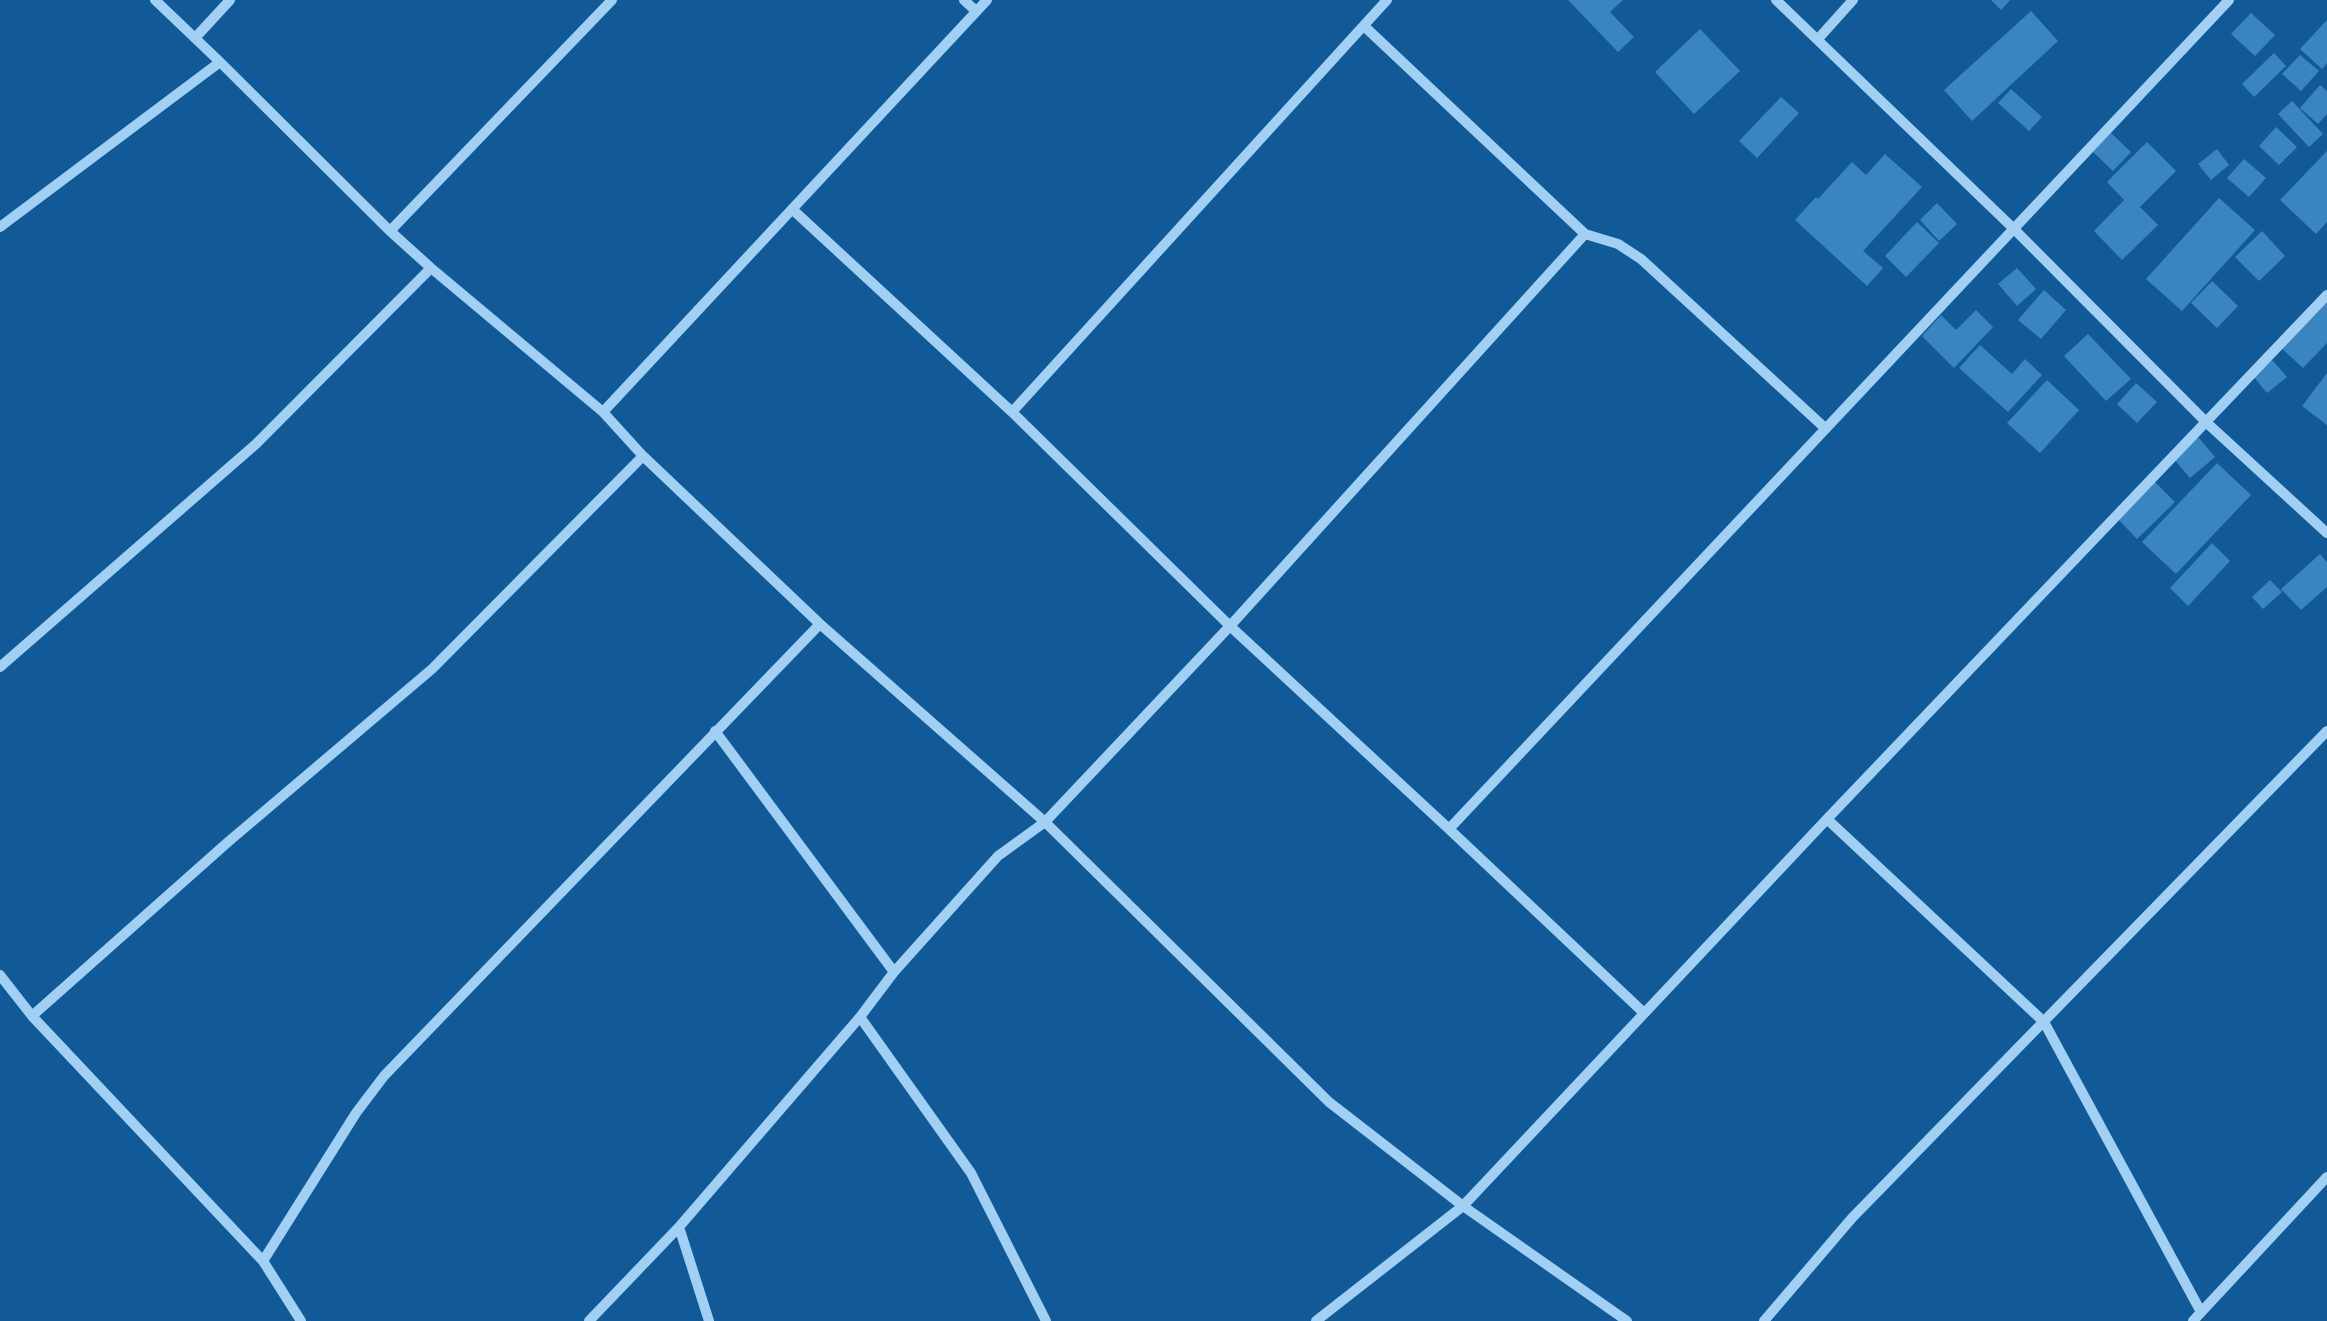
<!DOCTYPE html>
<html>
<head>
<meta charset="utf-8">
<style>
  body { margin:0 }
  canvas { display:block; background:#115a97 }
</style>
</head>
<body>
<canvas width="2327" height="1321"></canvas>
<script>
const ctx = document.querySelector('canvas').getContext('2d');
ctx.lineJoin = 'round';
function fill(path, color) { ctx.fillStyle = color; ctx.fill(path, 'evenodd'); }
const shape = rows => new Path2D(rows.map(r => 'M' + r).join(''));
function strokePath(path, color, width, dash) { ctx.strokeStyle = color; ctx.lineWidth = width; ctx.lineCap = dash ? 'butt' : 'round'; ctx.setLineDash(dash || []); ctx.stroke(path); }
fill(shape([
  [1568,0,1623,0,1610,12,1634,37,1618,52],
  [1991,0,2010,0,2001,10],
  [2031,11,2058,41,1972,121,1944,90],
  [2251,13,2275,35,2255,56,2231,34],
  [2327,20,2327,63,2322,69,2300,49],
  [1700,29,1740,71,1694,114,1655,72],
  [2274,53,2286,66,2254,97,2242,84],
  [2300,55,2319,71,2301,91,2282,74],
  [2320,85,2327,91,2327,114,2318,124,2300,108],
  [2011,89,2042,117,2029,131,1998,103],
  [1781,97,1799,113,1757,158,1739,141],
  [2292,101,2323,134,2309,147,2278,114],
  [2276,127,2297,147,2279,165,2259,146],
  [2111,133,2131,152,2113,171,2093,152],
  [2147,142,2176,171,2140,207,2158,225,2122,260,2094,231,2124,200,2107,182],
  [2217,149,2229,165,2211,180,2198,164],
  [2327,151,2327,222,2316,234,2280,200],
  [1885,154,1922,187,1863,251,1883,268,1867,286,1795,220,1816,197,1818,199,1852,162,1866,175],
  [2244,159,2266,178,2249,197,2227,178],
  [2219,198,2255,230,2182,311,2146,279],
  [1937,203,1957,224,1939,241,1920,220],
  [1917,222,1939,243,1906,277,1885,256],
  [2262,231,2285,256,2259,281,2235,257],
  [2017,268,2036,289,2017,306,1998,284],
  [2212,281,2238,306,2217,328,2191,303],
  [2044,290,2066,310,2041,339,2018,320],
  [2327,298,2327,343,2303,368,2280,347],
  [1976,310,1993,327,1954,368,1922,336,1941,315,1956,330],
  [2088,334,2131,379,2106,401,2064,356],
  [1980,345,2012,374,2025,359,2042,375,2008,412,1959,368],
  [2272,360,2287,377,2267,393,2253,376],
  [2327,373,2327,425,2302,406],
  [2047,380,2079,410,2040,453,2007,423],
  [2136,383,2157,402,2137,423,2117,404],
  [2198,437,2215,457,2190,478,2173,458],
  [2217,463,2251,495,2176,574,2142,542],
  [2154,481,2175,502,2137,539,2116,517],
  [2212,543,2230,561,2188,606,2170,588],
  [2320,554,2327,562,2327,587,2301,610,2281,589],
  [2270,580,2282,592,2263,609,2252,597]
]), '#3a84c0');
strokePath(shape([
  [155,0,220,62,390,231,431,268,603,412,643,456,820,624,1045,822,1329,1102,1463,1206,1627,1321],
  [964,0,976,11],
  [1776,0,2014,229,2207,423,2327,533],
  [1364,26,1585,234,1618,244,1641,259,1825,428],
  [195,38,230,0],
  [1818,39,1853,0],
  [792,209,1012,412,1230,626,1449,829,1644,1013],
  [0,227,220,62],
  [390,231,612,0],
  [603,412,987,0],
  [1012,412,1387,0],
  [0,667,256,444,431,268],
  [715,731,894,972],
  [1827,819,2044,1022,2201,1312],
  [1449,829,2229,0],
  [0,975,32,1016,263,1261,301,1321],
  [32,1016,228,842,432,669,643,456],
  [860,1017,971,1173,1046,1321],
  [679,1227,709,1321],
  [263,1261,356,1113,384,1076,820,624],
  [589,1321,679,1227,860,1017,894,972,998,856,1045,822,1230,626,1585,234],
  [1316,1321,1463,1206,1827,819,2327,295],
  [1764,1321,1852,1218,2327,731],
  [2193,1321,2327,1177]
]), '#a2d0f4', 10);
</script>
</body>
</html>
